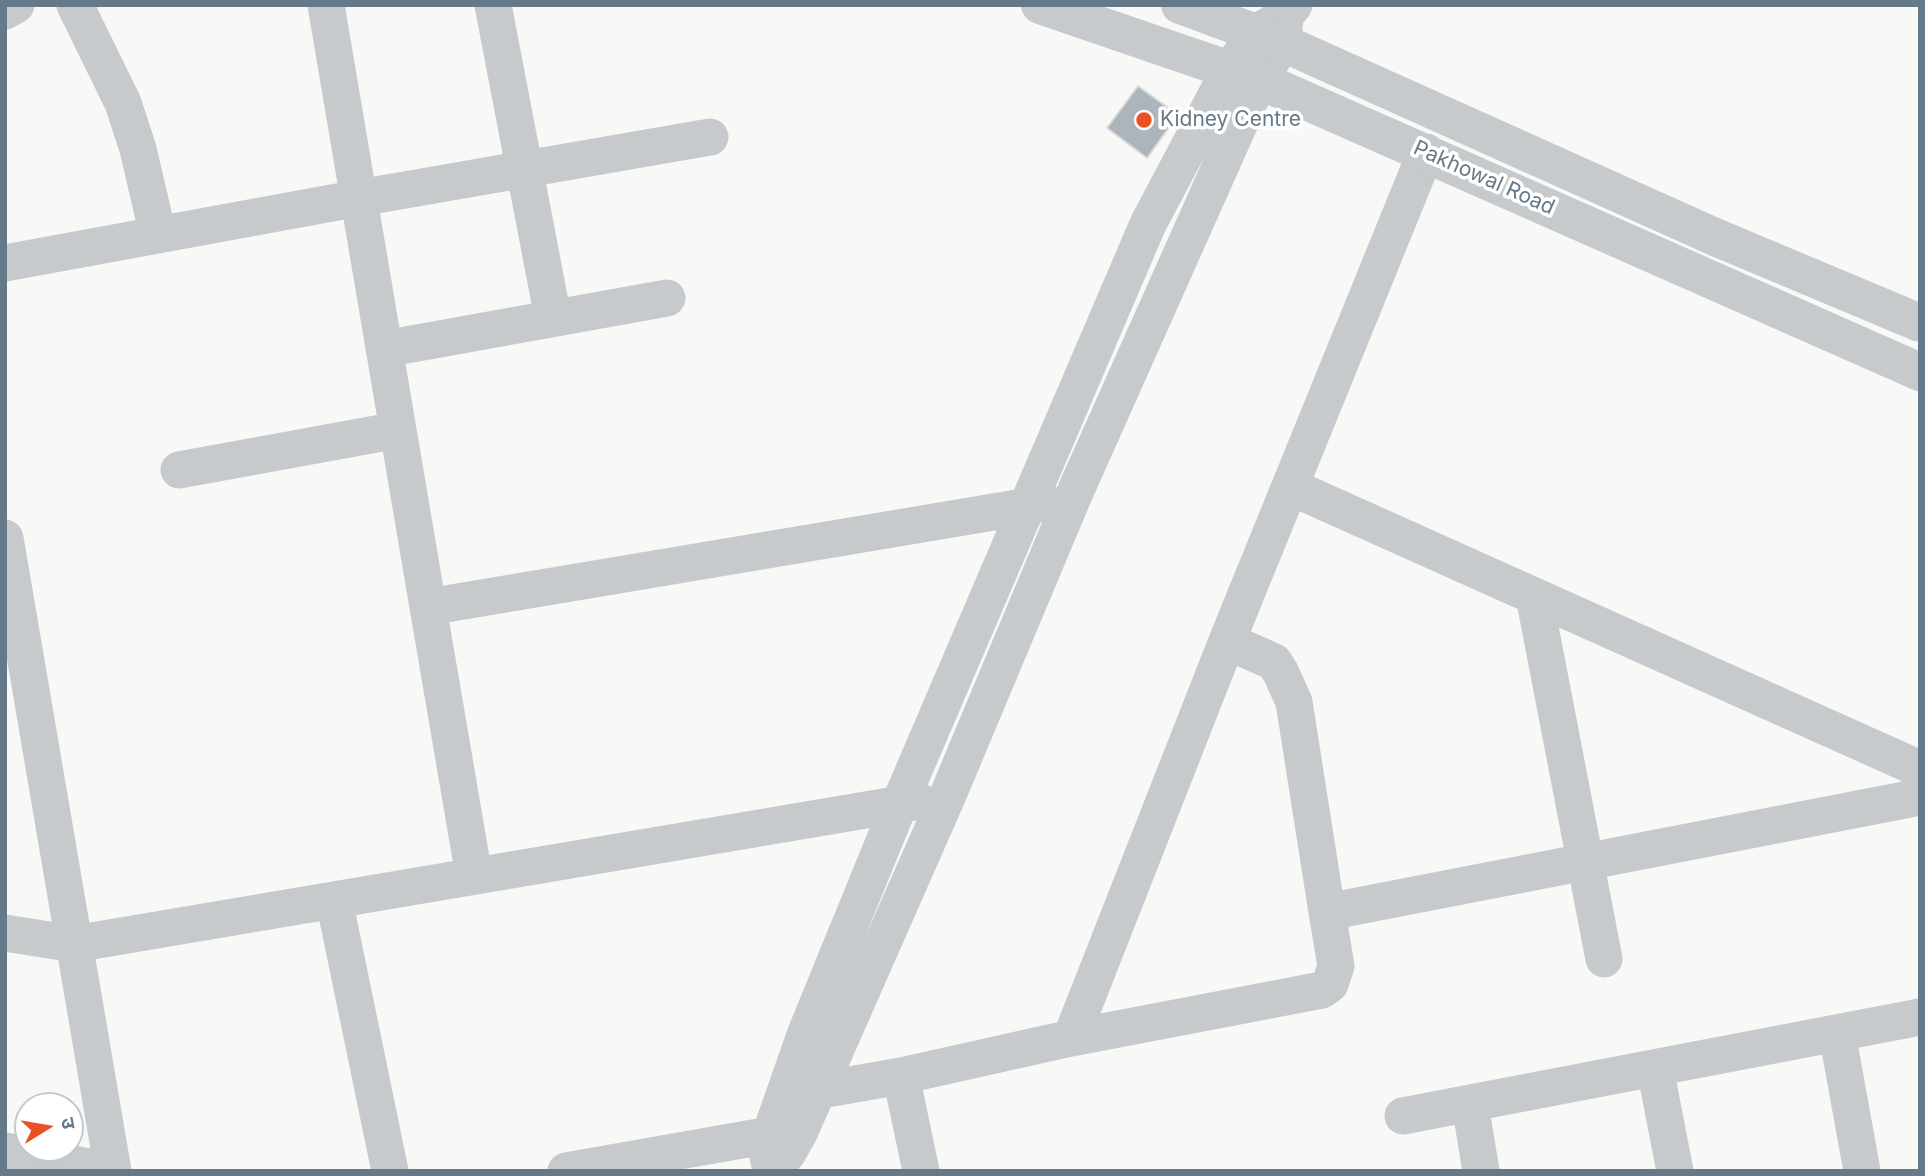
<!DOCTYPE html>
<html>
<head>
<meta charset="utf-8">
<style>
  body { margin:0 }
  #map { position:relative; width:1925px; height:1176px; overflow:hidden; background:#f8f8f6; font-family:Inter,"Noto Sans Devanagari",sans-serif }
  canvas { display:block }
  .frame { position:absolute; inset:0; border:7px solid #667988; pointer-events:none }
  .north { position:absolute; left:14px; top:1092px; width:70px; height:70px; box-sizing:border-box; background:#fff; border:2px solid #c2c9cf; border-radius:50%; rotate:79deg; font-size:19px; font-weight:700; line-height:28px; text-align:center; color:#667988 }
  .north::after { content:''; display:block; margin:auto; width:24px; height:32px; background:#eb5023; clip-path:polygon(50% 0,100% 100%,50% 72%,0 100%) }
</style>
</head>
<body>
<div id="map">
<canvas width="1925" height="1176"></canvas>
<div class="frame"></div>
<div class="north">उ</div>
</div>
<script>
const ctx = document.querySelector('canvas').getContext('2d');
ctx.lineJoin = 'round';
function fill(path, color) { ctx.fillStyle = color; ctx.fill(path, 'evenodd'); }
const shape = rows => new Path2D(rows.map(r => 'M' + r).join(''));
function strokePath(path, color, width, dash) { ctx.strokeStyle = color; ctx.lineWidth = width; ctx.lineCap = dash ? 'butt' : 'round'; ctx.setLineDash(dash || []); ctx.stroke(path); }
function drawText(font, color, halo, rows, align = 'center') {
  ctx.font = font + ' Inter,sans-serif'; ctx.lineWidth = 7; ctx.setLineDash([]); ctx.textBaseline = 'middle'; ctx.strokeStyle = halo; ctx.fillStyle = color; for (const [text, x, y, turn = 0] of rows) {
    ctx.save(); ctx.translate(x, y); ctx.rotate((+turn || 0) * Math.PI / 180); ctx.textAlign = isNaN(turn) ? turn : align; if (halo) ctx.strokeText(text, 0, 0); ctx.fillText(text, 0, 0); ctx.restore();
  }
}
const building = shape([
  [1138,86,1178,115,1147,158,1107,128,1138,86]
]);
fill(building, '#acb5bb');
strokePath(building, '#dadad8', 2);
strokePath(shape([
  [75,5,123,103,138,149,158,235],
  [326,5,428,607,1047,503],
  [493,5,553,318],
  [5,11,16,5],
  [1426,152,1227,641,1274,662,1281,673,1294,702,1327,912,1920,797],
  [5,263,359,198,710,137],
  [384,349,667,298],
  [179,470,398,430],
  [1291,487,1920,769],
  [5,538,113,1171],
  [1534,596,1604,959],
  [428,607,474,876],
  [334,900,390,1171],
  [5,933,74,944,919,801],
  [1837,1033,1862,1171],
  [1071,1038,1322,990,1330,984,1336,966,1327,912],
  [1655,1068,1675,1171],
  [901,1076,921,1171],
  [798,1094,901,1076,1071,1038,1227,641],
  [1470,1104,1481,1171],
  [1403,1116,1920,1017],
  [5,1151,110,1171],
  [771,1170,767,1152,770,1135,805,1035,899,805,1148,224,1229,71,1256,33,1285,16,1294,5],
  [566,1171,770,1135,791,1134],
  [771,1171,787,1154,799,1133,947,797,1072,499,1259,80,1283,43,1285,16]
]), '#c6cacd', 37);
strokePath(shape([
  [1040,5,1259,80,1920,372],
  [1180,5,1283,43,1715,237,1920,323]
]), '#c6cacd', 38);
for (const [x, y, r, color] of [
  [1144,120,9,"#eb5023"]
]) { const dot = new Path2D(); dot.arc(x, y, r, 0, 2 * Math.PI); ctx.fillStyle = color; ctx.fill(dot); strokePath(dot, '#fff', 2.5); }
drawText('21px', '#667988', '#fff', [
  ["Kidney Centre",1160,120]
], 'left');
drawText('21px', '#667988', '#fff', [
  ["Pakhowal Road",1484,178,24]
]);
</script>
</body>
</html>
